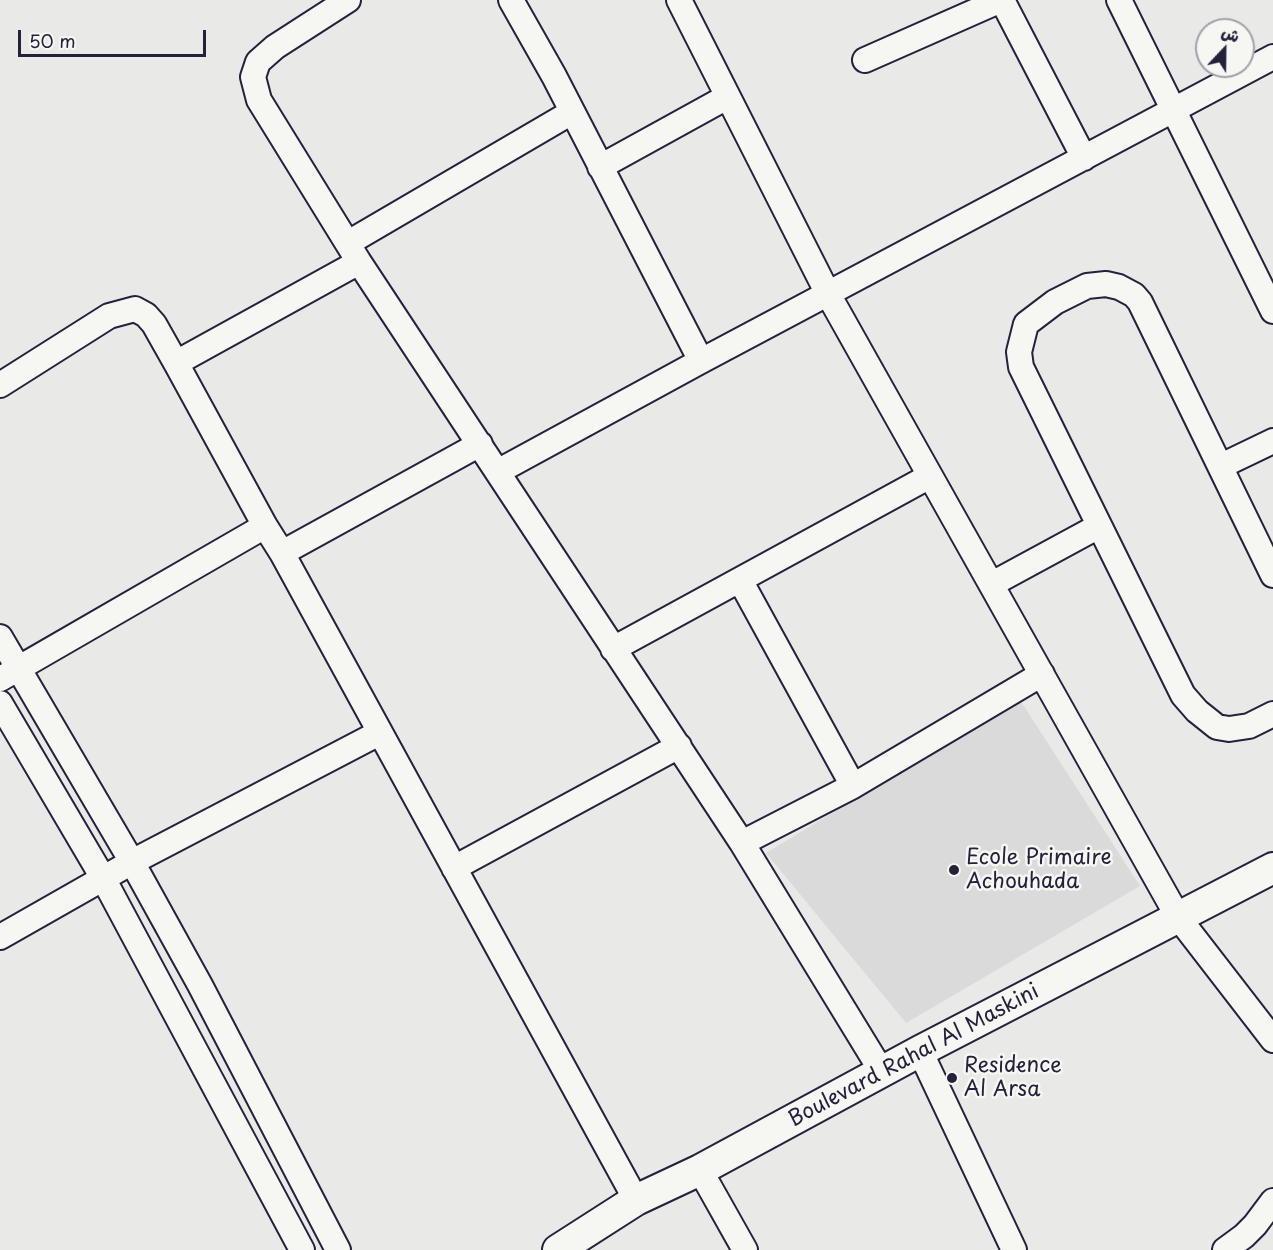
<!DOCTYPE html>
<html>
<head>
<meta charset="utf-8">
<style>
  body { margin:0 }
  #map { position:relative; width:1273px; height:1250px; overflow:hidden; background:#e9e9e7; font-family:"Playpen Sans","Playpen Sans Arabic",sans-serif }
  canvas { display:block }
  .north { position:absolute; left:1195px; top:18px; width:60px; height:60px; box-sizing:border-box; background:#f6f6f2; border:2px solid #a1a1a9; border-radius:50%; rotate:22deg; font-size:16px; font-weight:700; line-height:24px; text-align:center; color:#22223b }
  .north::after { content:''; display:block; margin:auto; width:21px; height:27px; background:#22223b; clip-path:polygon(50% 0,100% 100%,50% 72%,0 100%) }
  .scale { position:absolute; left:18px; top:30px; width:188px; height:27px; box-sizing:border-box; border:3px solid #22223b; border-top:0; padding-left:8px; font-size:18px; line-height:21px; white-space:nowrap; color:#22223b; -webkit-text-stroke:4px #f6f6f2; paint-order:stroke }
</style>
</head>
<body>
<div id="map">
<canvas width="1273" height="1250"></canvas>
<div class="north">ش</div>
<div class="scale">50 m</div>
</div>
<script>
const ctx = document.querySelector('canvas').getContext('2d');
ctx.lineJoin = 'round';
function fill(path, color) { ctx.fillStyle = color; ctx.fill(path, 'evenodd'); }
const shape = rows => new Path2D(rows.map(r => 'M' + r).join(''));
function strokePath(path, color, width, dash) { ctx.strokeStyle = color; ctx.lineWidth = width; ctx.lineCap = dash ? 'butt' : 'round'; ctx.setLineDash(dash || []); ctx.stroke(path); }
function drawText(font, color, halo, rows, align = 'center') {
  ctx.font = font + ' "Playpen Sans",sans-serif'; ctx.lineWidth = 5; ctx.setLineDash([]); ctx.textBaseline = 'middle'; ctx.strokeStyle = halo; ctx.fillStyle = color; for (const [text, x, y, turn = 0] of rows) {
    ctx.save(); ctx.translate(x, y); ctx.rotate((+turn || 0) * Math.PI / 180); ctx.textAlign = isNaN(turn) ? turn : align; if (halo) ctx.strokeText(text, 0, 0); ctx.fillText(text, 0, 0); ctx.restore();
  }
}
fill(shape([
  [1020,700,1140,886,906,1023,766,853]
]), '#dadada');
const minor = shape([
  [348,0,275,47,258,62,253,77,259,100,359,262,742,843,882,1072],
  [511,0,554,76,701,361],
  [679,0,828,294,1178,917,1273,1040],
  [1002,0,1084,158],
  [1119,0,1273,311],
  [865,60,1001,0],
  [600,167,727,97],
  [348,243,572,112],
  [359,262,176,363,265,526,282,553,636,1200],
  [0,385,109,316,135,309,146,315,154,324,176,363],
  [1221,466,1273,441],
  [499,471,701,361,1273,57],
  [282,553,480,444],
  [1273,575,1140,302,1134,295,1119,287,1106,284,1087,286,1055,302,1026,324,1019,352,1021,367,1183,695,1197,711,1217,727,1229,729,1249,726,1273,714],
  [740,580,853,786],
  [992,584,1099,526],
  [0,637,132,862,200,985,338,1250],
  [613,649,930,476],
  [0,679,265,526],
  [0,703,103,878,302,1250],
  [742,843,853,786,1042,674],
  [454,868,679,746],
  [0,937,132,862,379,733],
  [920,1051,1014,1250],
  [700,1170,745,1250],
  [1225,1250,1244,1236,1255,1225,1273,1201]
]);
const tertiary = shape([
  [558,1250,636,1200,700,1170,920,1051,1273,868]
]);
strokePath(minor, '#22223b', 28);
strokePath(tertiary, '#22223b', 34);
strokePath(minor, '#f6f6f2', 24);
strokePath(tertiary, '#f6f6f2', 30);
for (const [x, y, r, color] of [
  [954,870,6,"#22223b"],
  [952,1078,6,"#22223b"]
]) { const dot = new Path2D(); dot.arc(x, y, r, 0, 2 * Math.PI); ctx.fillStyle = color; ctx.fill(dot); strokePath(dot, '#f6f6f2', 2); }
drawText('21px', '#22223b', '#f6f6f2', [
  ["Ecole Primaire",966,858],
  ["Achouhada",966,882],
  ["Residence",964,1066],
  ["Al Arsa",964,1090]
], 'left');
drawText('21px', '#22223b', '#f6f6f2', [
  ["Boulevard Rahal Al Maskini",914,1056,-28]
]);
</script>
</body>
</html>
